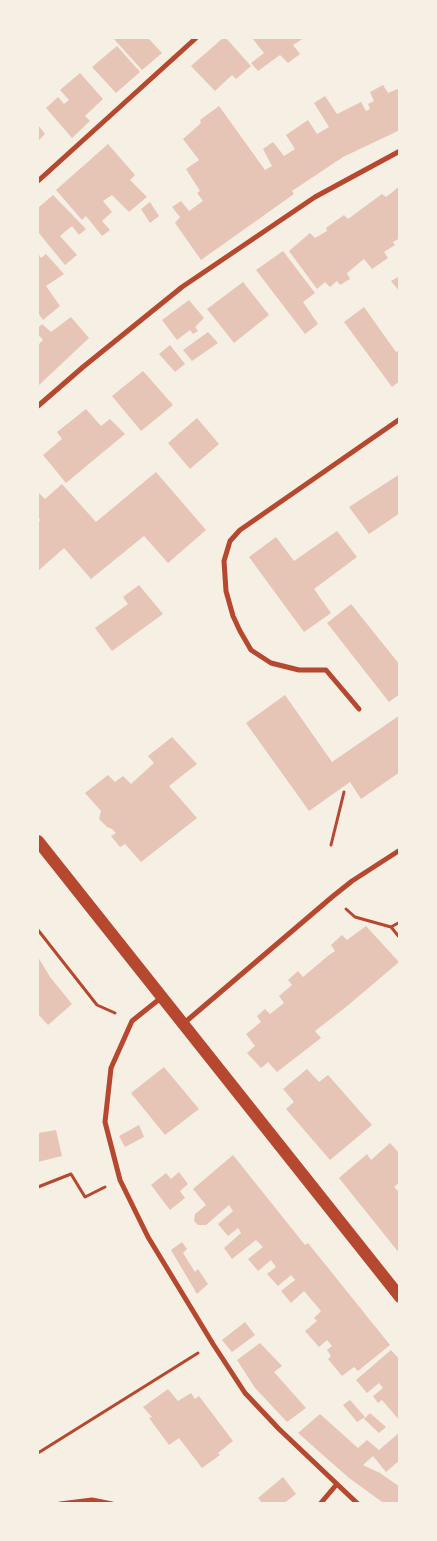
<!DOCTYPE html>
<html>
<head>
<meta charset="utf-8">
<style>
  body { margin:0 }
  #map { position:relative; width:437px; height:1541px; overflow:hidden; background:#f6efe4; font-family:"Varela Round",sans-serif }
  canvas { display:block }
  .frame { position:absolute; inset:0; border:39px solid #f6efe4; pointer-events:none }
</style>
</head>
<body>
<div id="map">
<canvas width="437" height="1541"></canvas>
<div class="frame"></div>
</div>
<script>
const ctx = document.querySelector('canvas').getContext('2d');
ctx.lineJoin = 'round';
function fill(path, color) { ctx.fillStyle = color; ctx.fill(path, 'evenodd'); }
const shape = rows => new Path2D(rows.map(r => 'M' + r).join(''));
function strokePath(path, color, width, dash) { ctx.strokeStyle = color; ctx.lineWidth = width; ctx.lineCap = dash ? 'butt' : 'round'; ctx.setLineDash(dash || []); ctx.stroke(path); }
fill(shape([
  [113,38,148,38,162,53,142,70],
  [223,38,226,38,251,66,236,79,232,75,215,91,191,66],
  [252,38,304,38,293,45,300,54,288,63,280,55,258,71,251,63,264,53],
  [117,46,140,72,116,93,92,67],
  [80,73,103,99,85,116,90,121,72,138,46,108,58,97,64,104,69,100,60,90],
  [383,85,388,93,400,88,400,130,343,157,292,191,294,194,201,260,175,223,180,217,172,207,181,201,189,211,203,201,197,193,200,191,186,169,199,160,183,139,201,123,200,120,219,106,265,170,272,166,263,149,273,142,284,156,295,149,286,135,308,120,317,134,329,127,314,103,325,96,337,114,361,102,366,111,370,109,368,104,374,101,370,92],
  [38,125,45,134,38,141],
  [108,144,135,175,130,180,147,197,129,212,112,195,103,201,112,212,102,221,110,230,102,236,86,216,82,220,56,190],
  [400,186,400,238,393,242,395,245,384,252,388,258,372,269,364,259,347,273,350,279,340,285,337,281,330,287,325,282,317,289,289,251,310,233,315,238,327,231,326,228,344,215,348,219,382,194,386,197],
  [53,195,86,229,79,235,72,226,60,236,77,255,65,265,38,232,38,208],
  [150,202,159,216,150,223,141,209],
  [283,251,315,293,303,302,318,324,305,334,256,270],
  [38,253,41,258,46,254,64,274,46,286,60,306,43,320,38,313],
  [400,276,400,292,391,281],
  [243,282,269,315,234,343,207,309],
  [189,300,204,318,195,327,198,331,193,334,190,330,177,340,162,320],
  [364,307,396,352,400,350,400,381,392,387,344,322],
  [71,317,89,338,38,386,38,345,43,340,38,334,38,328,42,324,51,332],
  [208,332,218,343,192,361,183,350],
  [170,345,185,364,175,372,159,354],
  [143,371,173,405,141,431,112,396],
  [86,409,101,426,110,419,125,434,66,483,43,455,62,439,57,432],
  [197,418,219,444,190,469,168,443],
  [156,472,206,530,168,563,144,536,91,579,64,548,38,571,38,523,40,520,38,517,38,492,45,499,62,484,96,522],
  [400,474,400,513,369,534,349,507],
  [337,531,357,557,314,589,331,613,304,632,249,557,276,537,294,561],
  [139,585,163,614,112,651,95,628,128,604,123,597],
  [351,604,400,665,400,694,389,702,327,623],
  [285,695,332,762,400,715,400,772,361,799,350,782,309,811,246,723],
  [172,737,197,764,169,786,197,818,141,862,125,844,120,847,111,836,116,833,112,829,107,827,99,819,101,811,85,793,108,775,115,782,123,776,131,784,154,763,148,756],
  [366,926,399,962,346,1007,315,1031,321,1038,277,1072,268,1062,261,1068,247,1053,255,1046,246,1034,261,1022,257,1016,265,1009,270,1014,284,1003,279,996,292,985,288,980,298,971,303,977,329,955,335,951,331,945,342,935,347,940],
  [38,957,50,977,72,1004,48,1025,38,1014],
  [164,1067,199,1109,165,1135,131,1093],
  [307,1069,319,1082,328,1075,372,1125,330,1160,286,1109,294,1102,283,1089],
  [139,1125,144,1137,125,1147,119,1136],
  [56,1130,62,1156,38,1162,38,1133],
  [390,1143,400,1154,400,1182,394,1187,400,1193,400,1254,339,1178,367,1154,371,1160],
  [233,1155,305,1245,308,1243,390,1345,358,1371,354,1367,342,1376,328,1359,331,1356,327,1350,332,1346,327,1340,319,1347,305,1331,317,1321,314,1318,321,1311,304,1291,291,1303,281,1291,295,1280,291,1275,278,1286,267,1274,276,1267,271,1260,258,1271,248,1259,263,1247,256,1240,232,1259,224,1248,241,1233,238,1228,228,1236,218,1224,233,1211,229,1205,206,1225,198,1225,194,1221,195,1214,206,1205,193,1189],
  [179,1172,188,1184,180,1191,185,1198,170,1210,151,1185,166,1173,171,1179],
  [182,1242,187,1249,183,1253,195,1272,198,1269,208,1284,197,1294,171,1250],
  [245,1322,255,1335,232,1352,222,1340],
  [260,1343,282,1366,274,1372,306,1408,287,1422,255,1388,237,1360],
  [391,1350,400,1360,400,1421,382,1400,378,1403,373,1396,383,1388,379,1383,367,1393,356,1380],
  [168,1389,178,1401,191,1393,195,1399,199,1396,233,1441,218,1453,220,1455,202,1468,179,1438,169,1445,149,1418,152,1417,143,1407],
  [350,1400,365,1417,357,1422,343,1405],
  [370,1413,386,1427,379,1433,364,1419],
  [320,1414,358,1448,367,1440,379,1450,400,1432,400,1460,386,1472,373,1456,363,1465,380,1473,400,1487,400,1504,385,1504,349,1478,298,1433],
  [283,1477,296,1494,283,1504,263,1504,258,1498]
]), '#e6c5b7');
strokePath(shape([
  [331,845,344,792],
  [346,909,355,917,391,927,400,922],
  [391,927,400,938],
  [38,930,97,1005,115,1013],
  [38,1187,71,1174,85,1197,105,1187],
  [38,1453,198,1353]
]), '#b5482f', 3);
strokePath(shape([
  [38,181,196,38],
  [38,406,83,367,182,287,315,197,400,151],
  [359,709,326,670,299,670,271,663,251,650,240,631,233,616,226,591,224,561,230,541,240,530,400,419],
  [162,997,132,1021,111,1068,105,1122,120,1180,148,1237,213,1344,245,1393,279,1429,358,1504],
  [183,1024,332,897,352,881,400,850],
  [60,1504,92,1500,112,1504],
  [320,1504,337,1484]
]), '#b5482f', 5);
strokePath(shape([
  [38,841,400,1297]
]), '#b5482f', 12);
</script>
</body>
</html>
